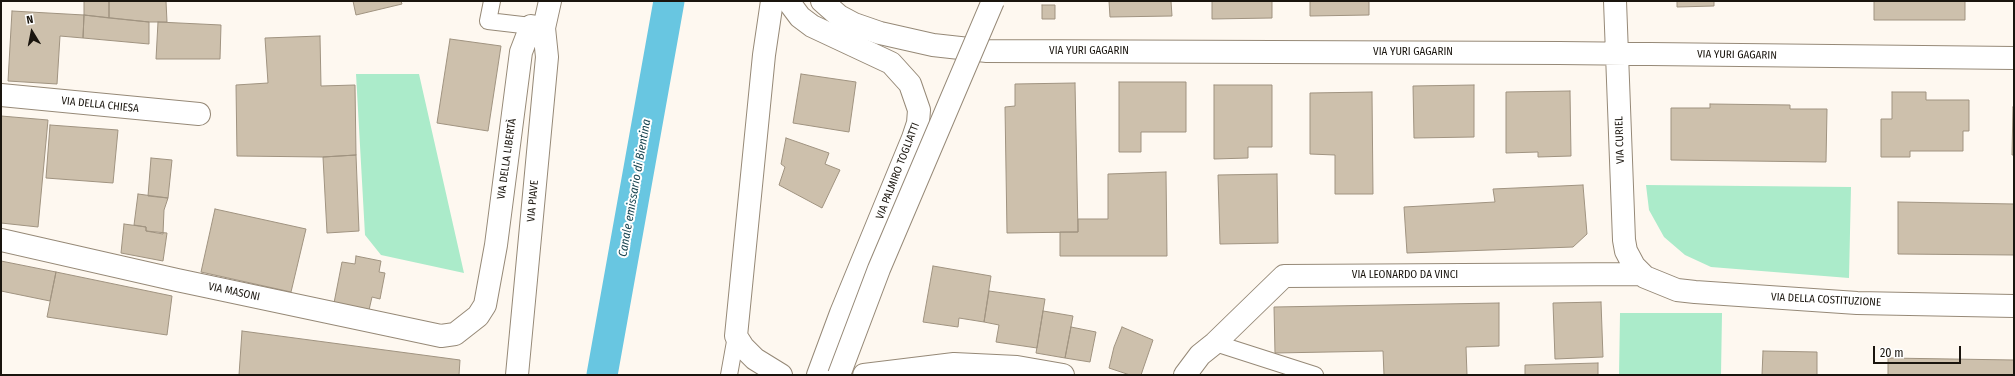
<!DOCTYPE html>
<html>
<head>
<meta charset="utf-8">
<style>
  body { margin:0 }
  #map { position:relative; width:2015px; height:376px; overflow:hidden; background:#fef8f0; font-family:"Fira Sans Condensed",sans-serif }
  canvas { display:block }
  .frame { position:absolute; inset:0; border:2px solid #1a150e; pointer-events:none }
  .north { position:absolute; left:12px; top:12px; width:40px; height:40px; -webkit-text-stroke:3px #fff; paint-order:stroke; rotate:350deg; font-size:11px; font-weight:700; line-height:16px; text-align:center; color:#1a150e }
  .north::after { content:''; display:block; margin:auto; width:14px; height:18px; background:#1a150e; clip-path:polygon(50% 0,100% 100%,50% 72%,0 100%) }
  .scale { position:absolute; left:1873px; top:346px; width:88px; height:18px; box-sizing:border-box; border:2px solid #1a150e; border-top:0; padding-left:5px; font-size:12px; line-height:14px; white-space:nowrap; color:#1a150e; -webkit-text-stroke:3px #fff; paint-order:stroke }
</style>
</head>
<body>
<div id="map">
<canvas width="2015" height="376"></canvas>
<div class="frame"></div>
<div class="north">N</div>
<div class="scale">20 m</div>
</div>
<script>
const ctx = document.querySelector('canvas').getContext('2d');
ctx.lineJoin = 'round';
function fill(path, color) { ctx.fillStyle = color; ctx.fill(path, 'evenodd'); }
const shape = rows => new Path2D(rows.map(r => 'M' + r).join(''));
function strokePath(path, color, width, dash) { ctx.strokeStyle = color; ctx.lineWidth = width; ctx.lineCap = dash ? 'butt' : 'round'; ctx.setLineDash(dash || []); ctx.stroke(path); }
function drawText(font, color, halo, rows, align = 'center') {
  ctx.font = font + ' "Fira Sans Condensed",sans-serif'; ctx.lineWidth = 4; ctx.setLineDash([]); ctx.textBaseline = 'middle'; ctx.strokeStyle = halo; ctx.fillStyle = color; for (const [text, x, y, turn = 0] of rows) {
    ctx.save(); ctx.translate(x, y); ctx.rotate((+turn || 0) * Math.PI / 180); ctx.textAlign = isNaN(turn) ? turn : align; if (halo) ctx.strokeText(text, 0, 0); ctx.fillText(text, 0, 0); ctx.restore();
  }
}
fill(shape([
  [356,74,419,74,464,273,381,255,365,235],
  [1646,185,1851,187,1849,278,1711,267,1685,255,1664,237,1649,210],
  [1620,313,1722,313,1721,375,1619,375]
]), '#abebca');
strokePath(shape([
  [602,375,669,1]
]), '#68c6e1', 31);
const building = shape([
  [84,1,109,1,109,18,84,15,84,1],
  [109,1,166,1,167,22,149,22,109,18,109,1],
  [353,1,401,1,402,4,356,15,353,1],
  [1109,1,1171,1,1172,16,1110,17,1109,1],
  [1212,1,1272,1,1272,18,1212,19,1212,1],
  [1310,1,1369,1,1369,15,1310,16,1310,1],
  [1677,1,1714,1,1714,6,1677,7,1677,1],
  [1874,1,1965,1,1965,20,1874,20,1874,1],
  [1042,5,1055,5,1055,19,1042,19,1042,5],
  [12,11,84,15,83,38,60,36,57,84,8,81,12,11],
  [84,15,149,22,149,44,83,38,84,15],
  [158,22,221,25,220,59,156,59,158,22],
  [320,36,321,86,355,85,356,155,323,157,237,156,236,85,268,83,265,38,320,36],
  [450,39,501,46,488,131,437,123,450,39],
  [801,74,856,82,849,132,793,123,801,74],
  [1119,82,1186,82,1186,132,1141,132,1141,152,1119,152,1119,82],
  [1075,83,1078,232,1007,233,1005,107,1015,106,1015,84,1075,83],
  [1214,85,1272,85,1272,147,1248,147,1248,158,1214,159,1214,85],
  [1474,85,1474,137,1414,138,1413,86,1474,85],
  [1570,91,1571,156,1538,157,1538,152,1506,153,1506,92,1570,91],
  [1372,92,1373,194,1335,194,1335,155,1310,154,1310,93,1372,92],
  [1892,92,1926,92,1926,100,1969,100,1969,131,1963,131,1963,151,1910,151,1910,157,1881,157,1881,119,1892,119,1892,92],
  [1710,104,1790,105,1790,109,1827,109,1826,162,1671,160,1671,108,1710,108,1710,104],
  [2013,107,2014,107,2014,155,2012,155,2013,107],
  [1,116,48,120,38,227,1,223,1,116],
  [50,125,118,130,113,183,46,178,50,125],
  [786,138,829,153,825,164,840,170,822,208,779,185,785,167,781,164,786,138],
  [356,155,359,231,327,233,323,157,356,155],
  [151,158,172,160,168,198,148,196,151,158],
  [1166,172,1167,256,1060,256,1060,232,1078,232,1078,219,1108,219,1108,174,1166,172],
  [1277,174,1278,243,1220,244,1218,175,1277,174],
  [1583,185,1587,234,1573,247,1407,253,1404,207,1495,202,1493,189,1583,185],
  [138,194,168,198,164,210,163,234,146,231,146,227,134,225,138,194],
  [1898,202,2014,204,2014,255,1898,254,1898,202],
  [215,209,306,229,291,292,201,272,215,209],
  [124,224,146,227,146,231,167,233,163,261,121,253,124,224],
  [356,256,381,261,379,272,385,273,380,299,372,297,369,310,334,303,342,262,355,264,356,256],
  [1,261,56,272,50,301,1,291,1,261],
  [933,266,991,276,984,322,959,318,958,327,923,322,933,266],
  [56,272,172,296,167,335,47,317,56,272],
  [989,291,1045,299,1037,348,996,342,999,325,984,322,989,291],
  [1601,302,1603,357,1555,359,1553,303,1601,302],
  [1499,303,1499,346,1466,347,1467,375,1384,375,1383,351,1275,353,1274,307,1499,303],
  [1043,311,1073,316,1065,358,1036,353,1043,311],
  [1071,327,1096,332,1090,362,1065,358,1071,327],
  [1122,327,1153,340,1141,375,1130,375,1109,368,1114,347,1122,327],
  [242,331,460,360,459,375,239,375,242,331],
  [1763,351,1817,352,1817,375,1762,375,1763,351],
  [1888,358,2014,360,2014,375,1888,375,1888,358],
  [1598,363,1598,375,1525,375,1525,365,1598,363]
]);
fill(building, '#cdc0ac');
strokePath(building, '#a09380', 1);
const lane = shape([
  [492,1,488,21,531,26],
  [1215,343,1315,375],
  [729,375,736,336]
]);
const street = shape([
  [772,1,764,55,736,336,743,347,755,359,781,375],
  [822,1,839,16,854,24,880,33,933,45,987,51,1559,53,2014,58],
  [1615,1,1624,240,1626,251,1634,266,1645,277,1677,290,1695,292,1857,303,2014,306],
  [1,95,199,114],
  [1,240,177,280,441,336,455,334,478,316,485,305,496,245,521,52,531,26,544,28,550,1],
  [517,375,547,57,544,28],
  [864,375,954,364,1017,367,1063,375],
  [1185,375,1200,355,1215,343,1284,276,1641,274]
]);
const secondary = shape([
  [788,1,800,17,812,26,891,63,910,84,919,110,918,123,913,138,841,313,818,375]
]);
strokePath(lane, '#968977', 18);
strokePath(street, '#968977', 24);
strokePath(secondary, '#968977', 24);
strokePath(lane, '#fff', 16);
strokePath(street, '#fff', 22);
strokePath(secondary, '#fff', 22);
const secondaryBridge = shape([
  [839,375,879,269,993,1]
]);
strokePath(secondaryBridge, '#968977', 24, []);
strokePath(secondaryBridge, '#fff', 22);
drawText('11px', '#1a150e', '#fff', [
  ["VIA YURI GAGARIN",1089,51],
  ["VIA YURI GAGARIN",1413,52],
  ["VIA YURI GAGARIN",1737,55,1],
  ["VIA DELLA CHIESA",100,105,6],
  ["VIA CURIEL",1620,140,-92],
  ["VIA DELLA LIBERTÀ",507,159,-82],
  ["VIA PALMIRO TOGLIATTI",898,171,-69],
  ["VIA PIAVE",533,201,-85],
  ["VIA LEONARDO DA VINCI",1405,275],
  ["VIA MASONI",234,292,12],
  ["VIA DELLA COSTITUZIONE",1826,300,3]
]);
drawText('italic 12px', '#1b4652', '#fff', [
  ["Canale emissario di Bientina",635,188,-80]
]);
</script>
</body>
</html>
